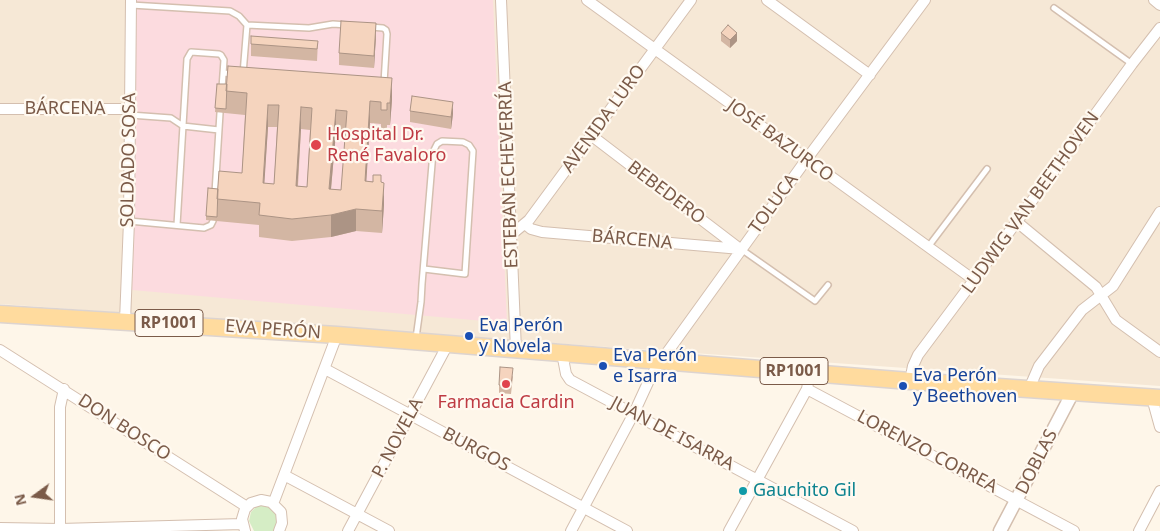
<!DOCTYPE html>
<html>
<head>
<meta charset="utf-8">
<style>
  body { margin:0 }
  #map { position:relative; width:1160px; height:531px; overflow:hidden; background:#fef6e9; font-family:"Noto Sans",sans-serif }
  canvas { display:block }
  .north { position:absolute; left:10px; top:471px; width:50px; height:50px; -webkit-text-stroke:4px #fff9f0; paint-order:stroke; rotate:256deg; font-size:14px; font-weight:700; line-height:20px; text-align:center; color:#7b5b49 }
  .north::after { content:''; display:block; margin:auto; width:18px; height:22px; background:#7b5b49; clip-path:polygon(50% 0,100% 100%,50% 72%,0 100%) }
</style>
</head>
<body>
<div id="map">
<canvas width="1160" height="531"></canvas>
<div class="north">N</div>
</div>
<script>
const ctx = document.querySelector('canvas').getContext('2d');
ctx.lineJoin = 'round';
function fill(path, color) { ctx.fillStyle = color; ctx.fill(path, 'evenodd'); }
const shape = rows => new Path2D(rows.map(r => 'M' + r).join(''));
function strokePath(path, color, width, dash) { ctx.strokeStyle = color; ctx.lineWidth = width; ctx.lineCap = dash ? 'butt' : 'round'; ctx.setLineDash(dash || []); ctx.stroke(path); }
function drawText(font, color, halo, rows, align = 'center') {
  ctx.font = font + ' "Noto Sans",sans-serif'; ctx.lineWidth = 4.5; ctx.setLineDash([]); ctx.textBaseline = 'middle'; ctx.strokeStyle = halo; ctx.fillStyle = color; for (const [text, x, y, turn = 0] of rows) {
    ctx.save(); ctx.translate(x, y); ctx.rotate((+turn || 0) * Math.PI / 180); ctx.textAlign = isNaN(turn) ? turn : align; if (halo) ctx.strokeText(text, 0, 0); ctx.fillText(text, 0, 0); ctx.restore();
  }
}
fill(shape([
  [0,0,1160,0,1160,386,0,304]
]), '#f6e8d6');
fill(shape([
  [135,0,493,0,507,323,132,290]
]), '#fcdbdf');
fill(shape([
  [266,504,279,516,274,531,254,531,249,521,251,512,257,506]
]), '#d5edc5');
const service = shape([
  [131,5,230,11,239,16,247,25],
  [1054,8,1132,64],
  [370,27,383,28,386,30,387,34,384,83,382,83],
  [223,73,234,74],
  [243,74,247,25,309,28,333,24,347,25],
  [130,115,171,118,183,126,219,130],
  [215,193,220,113],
  [129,221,204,228,211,225,213,221],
  [177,225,187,59,191,52,219,54,221,55,224,60,222,88],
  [928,247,987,169],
  [741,249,815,301,828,285],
  [416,338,421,302,422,284,433,152,437,144,442,141,463,142,469,145,473,151,465,274,424,269]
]);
const minor = shape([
  [501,0,516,350],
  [587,0,974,280],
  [767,0,870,75],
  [1154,0,1160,5],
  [0,109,130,109],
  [592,136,740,249],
  [1017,222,1096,287,1116,320,1160,352],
  [525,224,531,229,542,232,741,249],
  [512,234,529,220,691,0],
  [125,321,129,221,131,0],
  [0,350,247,507],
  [562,353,566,374,570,380,853,531],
  [325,369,627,531],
  [910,381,913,366,918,355,974,280,1132,64,1160,28],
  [807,389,1074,531],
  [1029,389,1039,366,1082,310,1113,286,1160,212],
  [1152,398,1160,427],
  [284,475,389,531],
  [273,504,337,335],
  [0,528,60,529,242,524],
  [60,531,60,407,64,389],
  [245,531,242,519,245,509,251,503,261,500,271,502,281,512,282,523,279,531],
  [348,531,448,344],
  [571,531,634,413,651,376,661,361,806,160,925,0],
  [729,531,807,389,808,383],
  [1139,531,1160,491]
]);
const tertiary = shape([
  [1000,531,1073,392]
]);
const primary = shape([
  [0,314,337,335,910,381,1160,398]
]);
strokePath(service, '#d4bfaf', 8);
strokePath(minor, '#d4bfaf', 12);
strokePath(tertiary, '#d4bfaf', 15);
strokePath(primary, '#ddd4d0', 19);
strokePath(service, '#fff', 5);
strokePath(minor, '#fff', 10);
strokePath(tertiary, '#fff', 12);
strokePath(primary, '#ffdb9e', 16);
fill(shape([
  [721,33,737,41,730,48,721,41],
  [376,35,374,68,339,65,339,53],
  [318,41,317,61,251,56,251,44],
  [217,84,392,100,390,125,387,125,387,132,381,132,381,124,370,123,366,181,381,182,384,205,382,233,356,231,331,237,292,241,259,237,259,225,206,220,206,216,218,189,242,173,245,115,215,112],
  [268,127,277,127,274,184,264,183],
  [301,129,310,130,307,187,298,186],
  [336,132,346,133,341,190,331,189],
  [410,111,453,114,451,129,410,122],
  [513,376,511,394,499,393,499,385]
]), '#d3b6a3');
fill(shape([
  [376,23,376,35,374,68,374,56],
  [737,33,737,41,730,48,730,40],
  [392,78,392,100,390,125,390,103],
  [370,101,370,123,365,203,365,181],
  [453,102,453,114,451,129,451,117],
  [268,105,268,127,263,205,263,183],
  [301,107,301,129,296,208,296,186],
  [336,110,336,132,329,211,329,189],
  [384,183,384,205,382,233,382,211],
  [356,209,356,231,331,237,331,215]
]), '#ac9485');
const building = shape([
  [341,21,376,23,374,56,339,53,341,21],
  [728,25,737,33,730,40,721,33,728,25],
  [251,36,318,41,317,49,251,44,251,36],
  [228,66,392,78,390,103,387,103,387,110,381,110,381,102,370,101,365,181,373,182,373,175,381,175,381,182,384,183,382,211,356,209,331,215,292,219,259,215,260,203,217,199,219,171,242,173,247,93,226,91,228,66],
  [268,105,279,105,274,184,263,183,268,105],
  [301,107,312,108,307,187,296,186,301,107],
  [336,110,347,111,341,190,329,189,336,110],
  [217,84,227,84,226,109,215,108,217,84],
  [412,96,453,102,451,117,410,111,412,96],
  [208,188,218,189,217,217,206,216,208,188],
  [500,367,513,368,511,386,499,385,500,367]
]);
fill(building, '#f5d4be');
strokePath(building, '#ac9485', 1);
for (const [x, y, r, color] of [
  [316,145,6,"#e0444e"],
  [469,336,5,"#1a4fb4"],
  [603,366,5,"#1a4fb4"],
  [506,384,5,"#e0444e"],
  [903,386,5,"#1a4fb4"],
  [743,491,5,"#0f9aa8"]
]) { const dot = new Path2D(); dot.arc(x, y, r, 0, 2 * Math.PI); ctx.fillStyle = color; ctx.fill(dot); strokePath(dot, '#fff9f0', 2); }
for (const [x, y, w] of [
  [169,323,68],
  [794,371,68]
]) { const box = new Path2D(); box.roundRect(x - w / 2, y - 13.5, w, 27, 4); ctx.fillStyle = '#fff9f0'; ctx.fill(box); strokePath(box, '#7b5b49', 1); }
drawText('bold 16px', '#7b5b49', null, [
  ["RP1001",169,323],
  ["RP1001",794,371]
]);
drawText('18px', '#7b5b49', '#fff9f0', [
  ["BÁRCENA",65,109],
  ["AVENIDA LURO",604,119,-54],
  ["JOSÉ BAZURCO",780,141,36],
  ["SOLDADO SOSA",129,160,-89],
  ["ESTEBAN ECHEVERRÍA",509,175,-92],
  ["BEBEDERO",666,193,37],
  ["LUDWIG VAN BEETHOVEN",1031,203,-54],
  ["TOLUCA",774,204,-54],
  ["BÁRCENA",632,240,5],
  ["EVA PERÓN",273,330,4],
  ["DON BOSCO",124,428,33],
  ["JUAN DE ISARRA",672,434,28],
  ["P. NOVELA",398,438,-62],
  ["BURGOS",476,450,28],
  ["LORENZO CORREA",927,452,28],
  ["DOBLAS",1037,462,-63]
]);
drawText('18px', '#be3a42', '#fff9f0', [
  ["Hospital Dr.",327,135],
  ["René Favaloro",327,156],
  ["Farmacia Cardin",506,403,"center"]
], 'left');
drawText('18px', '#164399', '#fff9f0', [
  ["Eva Perón",479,326],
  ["y Novela",479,347],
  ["Eva Perón",613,356],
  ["e Isarra",613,377],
  ["Eva Perón",913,376],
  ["y Beethoven",913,397]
], 'left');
drawText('18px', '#0d838f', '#fff9f0', [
  ["Gauchito Gil",753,491]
], 'left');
</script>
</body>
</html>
